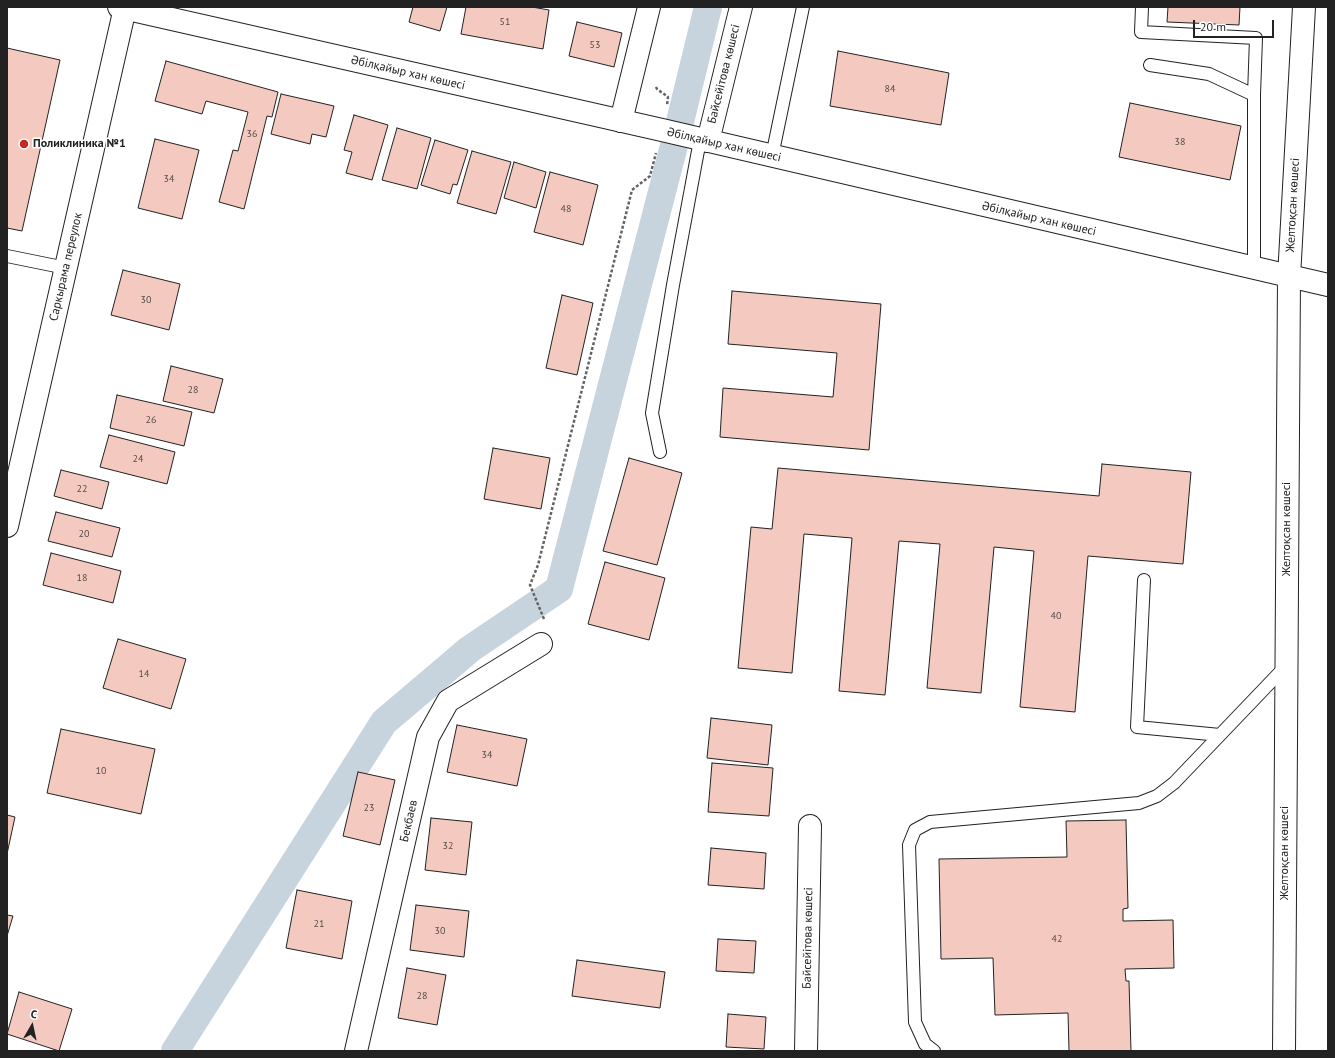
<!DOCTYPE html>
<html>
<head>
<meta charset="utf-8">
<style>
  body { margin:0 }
  #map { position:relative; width:1335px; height:1058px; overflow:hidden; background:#fff; font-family:"PT Sans",sans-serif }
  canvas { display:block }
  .frame { position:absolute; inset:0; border:8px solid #222; pointer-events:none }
  .north { position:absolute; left:12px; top:1006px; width:40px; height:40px; -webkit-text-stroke:3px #fff; paint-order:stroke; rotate:9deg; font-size:11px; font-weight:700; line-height:16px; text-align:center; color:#222 }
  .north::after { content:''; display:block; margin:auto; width:14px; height:18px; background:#222; clip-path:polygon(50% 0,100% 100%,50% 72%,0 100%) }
  .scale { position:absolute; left:1193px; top:20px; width:81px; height:18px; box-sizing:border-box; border:2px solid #222; border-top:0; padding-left:5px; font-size:12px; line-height:14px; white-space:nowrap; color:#222; -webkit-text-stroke:3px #fff; paint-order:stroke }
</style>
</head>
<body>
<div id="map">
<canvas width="1335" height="1058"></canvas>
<div class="frame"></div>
<div class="north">С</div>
<div class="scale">20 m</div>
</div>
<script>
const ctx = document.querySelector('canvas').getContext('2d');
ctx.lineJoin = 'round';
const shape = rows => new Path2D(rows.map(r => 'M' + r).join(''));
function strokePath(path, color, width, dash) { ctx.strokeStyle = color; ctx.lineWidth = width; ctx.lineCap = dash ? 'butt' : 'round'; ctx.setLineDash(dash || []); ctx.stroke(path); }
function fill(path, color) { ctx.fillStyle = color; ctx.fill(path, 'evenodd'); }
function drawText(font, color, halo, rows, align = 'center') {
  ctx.font = font + ' "PT Sans",sans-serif'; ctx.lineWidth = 3; ctx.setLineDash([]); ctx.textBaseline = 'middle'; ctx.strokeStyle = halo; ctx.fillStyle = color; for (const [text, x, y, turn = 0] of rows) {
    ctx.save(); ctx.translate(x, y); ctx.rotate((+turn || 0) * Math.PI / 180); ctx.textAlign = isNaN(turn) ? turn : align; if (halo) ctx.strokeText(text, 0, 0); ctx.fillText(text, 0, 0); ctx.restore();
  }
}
strokePath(shape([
  [175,1051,384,722,470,649,559,589,677,134,708,7]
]), '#c7d3dd', 28);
const building = shape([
  [413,7,447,7,440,31,409,22,413,7],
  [466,7,532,7,549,10,543,49,461,34,466,7],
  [1168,7,1240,7,1239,25,1167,22,1168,7],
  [577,22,622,33,614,67,569,56,577,22],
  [7,48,60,60,22,231,7,228,7,48],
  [838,51,949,73,941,125,830,106,838,51],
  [166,61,278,92,272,117,267,116,244,209,219,202,233,150,238,151,248,112,206,101,202,114,155,101,166,61],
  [281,94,334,106,326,137,312,134,310,144,271,134,281,94],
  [1130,103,1241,126,1230,180,1119,157,1130,103],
  [354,115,388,125,372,180,346,173,352,152,344,150,354,115],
  [397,128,431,138,417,189,382,180,397,128],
  [155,139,199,150,182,219,138,208,155,139],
  [435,140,468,150,457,185,453,184,450,194,421,185,435,140],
  [472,151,511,162,496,214,457,203,472,151],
  [514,162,546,172,536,208,504,198,514,162],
  [550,172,598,185,583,245,534,232,550,172],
  [123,270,180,284,169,330,111,315,123,270],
  [732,291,881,304,869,450,720,437,723,388,833,397,837,353,728,344,732,291],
  [562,295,593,303,577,375,546,368,562,295],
  [171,366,223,379,214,413,163,401,171,366],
  [117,395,192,412,184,446,110,428,117,395],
  [109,435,175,452,167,484,100,467,109,435],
  [493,448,550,458,541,509,484,499,493,448],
  [629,458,682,473,657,565,603,551,629,458],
  [1102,464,1191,472,1183,564,1088,556,1075,712,1020,707,1034,551,994,547,981,693,927,688,940,544,899,541,885,695,839,691,852,538,804,534,792,673,738,668,751,527,772,529,778,468,1099,496,1102,464],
  [61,470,109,482,102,509,54,496,61,470],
  [56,512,120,528,112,557,48,541,56,512],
  [51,553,121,571,113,603,43,585,51,553],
  [605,562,665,578,649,640,588,624,605,562],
  [118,639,186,659,171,709,103,688,118,639],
  [711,718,772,725,768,765,707,758,711,718],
  [457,725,527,739,517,786,447,772,457,725],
  [61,729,155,749,141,814,47,793,61,729],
  [712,763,773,768,769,816,708,812,712,763],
  [358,772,395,780,380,845,343,836,358,772],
  [7,815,15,817,7,854,7,815],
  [431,818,472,822,466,875,425,870,431,818],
  [1126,820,1128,908,1123,909,1123,921,1173,920,1174,968,1125,969,1126,981,1129,981,1131,1051,1069,1051,1068,1013,995,1015,993,958,941,959,939,859,1067,857,1066,821,1126,820],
  [711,848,766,853,764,889,708,885,711,848],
  [297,890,352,901,342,959,286,948,297,890],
  [416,905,469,911,464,957,410,950,416,905],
  [7,915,13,916,7,936,7,915],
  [718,939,756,941,754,973,716,971,718,939],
  [577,960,665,972,660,1008,572,996,577,960],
  [407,968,446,975,437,1025,398,1018,407,968],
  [19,992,72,1009,59,1051,7,1034,19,992],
  [728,1014,766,1017,764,1049,726,1047,728,1014]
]);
fill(building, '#f3c9c0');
strokePath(building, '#222', 1);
const lane = shape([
  [1142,7,1141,32,1256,38,1254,95],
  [1150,65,1209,74,1254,95,1254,269],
  [772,156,803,7],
  [7,256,66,268],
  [660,452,652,413,673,285,700,140],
  [1144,580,1137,727,1220,735],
  [934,1051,925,1044,915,1022,909,845,915,830,930,822,1139,803,1157,796,1174,783,1286,666]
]);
const street = shape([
  [621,121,649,7],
  [708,141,741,7],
  [7,526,125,8],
  [356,1051,428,737,448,701,541,644],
  [806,1051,810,826]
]);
const secondary = shape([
  [119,7,662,130,1328,285],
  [1284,1051,1289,277,1304,7]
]);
strokePath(lane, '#222', 14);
strokePath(street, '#222', 24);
strokePath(secondary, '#222', 24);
strokePath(shape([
  [656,87,657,89,668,97,667,105],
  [544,619,530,585,538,565,632,190,650,176,656,153]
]), '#646464', 2.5, [3, 2]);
strokePath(lane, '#fff', 12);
strokePath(street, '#fff', 22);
strokePath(secondary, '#fff', 22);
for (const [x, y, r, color] of [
  [24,144,5,"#c62828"]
]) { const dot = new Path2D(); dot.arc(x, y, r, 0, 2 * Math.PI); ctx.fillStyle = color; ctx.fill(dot); strokePath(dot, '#fff', 1.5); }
drawText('10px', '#564c4a', null, [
  ["51",505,22],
  ["53",595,45],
  ["84",890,89],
  ["36",252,134],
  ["38",1180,142],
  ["34",169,179],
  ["48",566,209],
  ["30",146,300],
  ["28",193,390],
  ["26",151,420],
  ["24",138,459],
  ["22",82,489],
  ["20",84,534],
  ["18",82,578],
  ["40",1056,616],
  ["14",144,674],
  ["34",487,755],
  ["10",101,771],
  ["23",369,808],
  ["32",448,846],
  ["21",319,924],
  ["30",440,931],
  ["42",1057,939],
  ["28",422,996]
]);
drawText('12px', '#222', '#fff', [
  ["Әбілқайыр хан көшесі",408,73,13],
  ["Байсейітова көшесі",724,74,-76],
  ["Әбілқайыр хан көшесі",724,145,13],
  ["Желтоқсан көшесі",1293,205,-87],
  ["Әбілқайыр хан көшесі",1039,219,13],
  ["Саркырама переулок",66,267,-77],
  ["Желтоқсан көшесі",1287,529,-90],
  ["Бекбаев",409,821,-77],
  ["Желтоқсан көшесі",1285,853,-90],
  ["Байсейітова көшесі",808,938,-89]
]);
drawText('bold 12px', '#222', '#fff', [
  ["Поликлиника №1",33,144]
], 'left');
</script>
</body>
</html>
